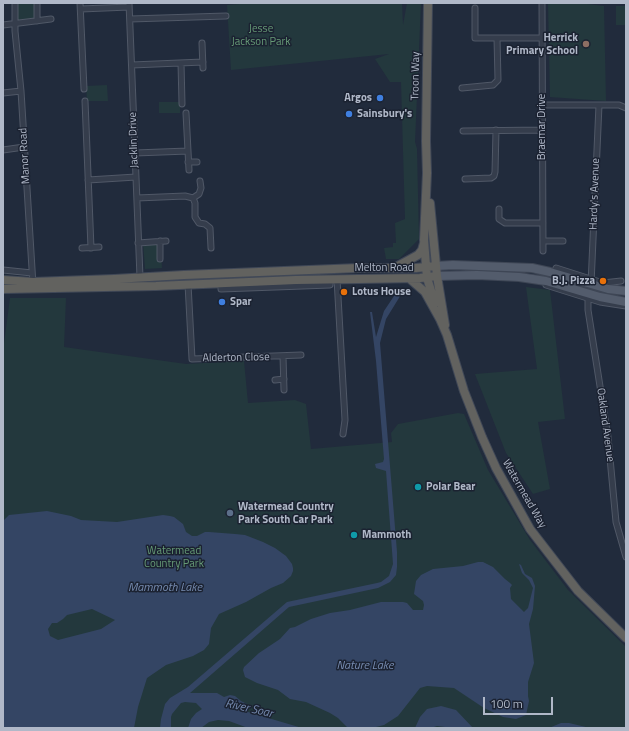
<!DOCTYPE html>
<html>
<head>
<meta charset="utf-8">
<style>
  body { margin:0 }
  #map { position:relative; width:629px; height:731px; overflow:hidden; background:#212b3c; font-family:"Titillium Web",sans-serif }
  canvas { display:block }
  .frame { position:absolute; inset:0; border:4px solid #b0b8c8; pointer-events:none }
  .scale { position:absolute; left:483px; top:697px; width:70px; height:18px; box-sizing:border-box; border:2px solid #b0b8c8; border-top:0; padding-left:5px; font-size:12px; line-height:14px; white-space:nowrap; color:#b0b8c8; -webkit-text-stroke:3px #1b2231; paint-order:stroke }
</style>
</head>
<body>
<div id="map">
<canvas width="629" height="731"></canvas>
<div class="frame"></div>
<div class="scale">100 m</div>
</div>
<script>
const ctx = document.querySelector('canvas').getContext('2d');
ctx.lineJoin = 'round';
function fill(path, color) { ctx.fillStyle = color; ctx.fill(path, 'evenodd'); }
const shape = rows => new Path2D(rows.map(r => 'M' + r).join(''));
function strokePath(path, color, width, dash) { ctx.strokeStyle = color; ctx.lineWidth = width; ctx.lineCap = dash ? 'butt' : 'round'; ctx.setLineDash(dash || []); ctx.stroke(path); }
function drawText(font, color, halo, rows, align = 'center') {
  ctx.font = font + ' "Titillium Web",sans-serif'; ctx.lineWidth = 3; ctx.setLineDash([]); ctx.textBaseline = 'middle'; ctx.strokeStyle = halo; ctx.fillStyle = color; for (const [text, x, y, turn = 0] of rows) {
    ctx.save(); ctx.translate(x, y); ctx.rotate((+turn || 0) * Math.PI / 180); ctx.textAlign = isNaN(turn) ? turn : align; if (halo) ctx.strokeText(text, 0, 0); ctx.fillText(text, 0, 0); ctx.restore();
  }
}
fill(shape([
  [15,3,37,3,37,21,15,23],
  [251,3,402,3,403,25,407,3,421,3,415,142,417,149,419,239,399,259,386,259,384,248,393,247,393,243,396,243,395,223,405,219,401,82,390,82,375,59,389,54,231,70,227,5],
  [548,3,579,3,604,6,606,101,550,97],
  [616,6,626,6,626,25,616,25],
  [107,85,108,101,87,101,86,86],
  [159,102,180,102,180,113,159,113],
  [160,241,162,268,145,269,143,242],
  [526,287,550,290,565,419,538,422,550,489,533,494,506,453,475,374,537,369],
  [10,298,66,298,64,347,186,364,244,361,248,403,295,400,306,404,311,449,392,442,391,433,398,424,458,413,464,414,488,470,530,540,568,590,626,647,626,728,3,728,3,351]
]), '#23383d');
fill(shape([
  [398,290,402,293,386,319,380,343,397,552,397,567,396,575,390,582,378,588,289,607,190,693,217,693,224,697,230,695,235,696,241,701,247,704,248,712,302,728,248,728,229,721,218,720,209,722,201,728,188,728,191,719,196,713,202,709,196,703,185,702,181,703,172,714,171,717,171,728,160,728,161,719,165,704,170,698,188,687,287,602,377,583,381,582,389,576,393,564,386,471,376,468,375,464,383,462,384,459,376,361,370,312,372,312,376,337,384,311],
  [47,511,71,516,81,520,117,522,163,515,170,516,174,517,183,524,186,532,192,536,197,536,205,532,209,532,235,534,245,535,263,542,275,548,286,556,292,564,293,568,293,571,291,576,283,583,271,588,246,602,219,614,211,628,209,644,204,650,193,656,166,665,147,678,138,707,134,728,3,728,3,521,9,515],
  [92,609,115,620,101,629,58,640,50,636,48,629,52,623,57,623,63,619,67,615],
  [478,562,483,562,493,567,505,579,510,583,512,585,510,588,511,599,524,612,528,608,533,588,529,580,522,573,519,564,521,565,525,574,532,578,535,586,533,609,529,624,534,663,528,682,528,696,529,701,526,715,516,719,503,717,484,708,454,688,427,686,420,688,398,716,384,725,372,728,348,728,338,718,330,713,306,702,290,699,278,690,257,683,245,677,243,670,244,667,259,653,280,639,290,628,295,627,311,619,330,613,350,610,381,602,403,602,407,603,413,610,423,610,424,605,423,601,414,594,416,581,421,575,433,569,463,566],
  [441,706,456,710,473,728,453,728,437,726,431,728,415,728,420,717,427,709],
  [561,723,569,723,590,728,549,728]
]), '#344564');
const minor = shape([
  [15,3,15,31,21,91,33,285],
  [37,3,37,21],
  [80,3,84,89],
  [129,3,140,277],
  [542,3,543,251],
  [475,8,475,38,542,38],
  [81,9,129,7],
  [130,19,226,16],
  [3,25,51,19],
  [202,43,203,68],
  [181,63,182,104],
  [132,65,203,62],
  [462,88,493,85,498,80,497,38],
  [3,93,21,91],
  [85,101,91,248],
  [542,105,619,105,626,108],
  [186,113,189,170],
  [463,131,542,130],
  [3,150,24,147],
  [135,153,188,151],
  [188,162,197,162],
  [465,179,491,178,494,176,495,172,496,130],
  [88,180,136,177],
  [200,181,201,188,199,194,193,198,195,203,195,217,199,223,205,224,210,228,211,248],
  [137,198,185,196,193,198],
  [499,209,499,219,505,223,543,223],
  [160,241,160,259],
  [543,241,563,241],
  [138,243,166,241],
  [82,248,99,247],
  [556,268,603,283,621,281],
  [3,270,32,273],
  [337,279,345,420,343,434],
  [221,283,221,289,330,285],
  [188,284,192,359,301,355],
  [591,284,599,105],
  [546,285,600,302,626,306],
  [588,293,588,310,608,437,616,522,626,557],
  [283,356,284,390],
  [275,380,284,379]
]);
const primary = shape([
  [436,266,453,265,532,268,550,272,608,289,626,291],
  [437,276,477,275,519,277,546,281,600,297,626,302]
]);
const trunk = shape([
  [428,3,426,141,427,173,424,240,427,278,435,303],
  [430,203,437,276,445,325],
  [396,267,418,255,422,250,424,243],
  [410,279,425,292,440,319,447,335,464,391,482,437,496,468,530,529,578,591,626,638],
  [3,280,33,282,114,279,184,275,359,268,416,268,436,266],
  [3,289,156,286,296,280,420,278,437,276]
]);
strokePath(minor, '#505867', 7);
strokePath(primary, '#3e4655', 10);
strokePath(trunk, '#404857', 10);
strokePath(minor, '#353d4c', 5);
strokePath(primary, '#535c6c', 8);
strokePath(trunk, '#62625f', 8);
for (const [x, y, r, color] of [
  [586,44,4,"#8d6e63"],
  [380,98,4,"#3f7fe0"],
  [349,114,4,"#3f7fe0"],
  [603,281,4,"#e8710a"],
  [344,292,4,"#e8710a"],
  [222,302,4,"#3f7fe0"],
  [418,487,4,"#0f9aa8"],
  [230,513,4,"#5c6f8a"],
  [354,535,4,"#0f9aa8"]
]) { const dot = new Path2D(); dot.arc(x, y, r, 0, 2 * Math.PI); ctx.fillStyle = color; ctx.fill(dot); strokePath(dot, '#1b2231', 1.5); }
drawText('11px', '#669a76', '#1b2231', [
  ["Jesse",261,29],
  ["Jackson Park",261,42],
  ["Watermead",174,551],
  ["Country Park",174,564]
]);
drawText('bold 11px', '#b0b8c8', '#1b2231', [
  ["Herrick",578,38,"right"],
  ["Primary School",578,51,"right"],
  ["Argos",372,98,"right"],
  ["Sainsbury's",357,114],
  ["B.J. Pizza",595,281,"right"],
  ["Lotus House",352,292],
  ["Spar",230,302],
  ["Polar Bear",426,487],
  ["Watermead Country",238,507],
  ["Park South Car Park",238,520],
  ["Mammoth",362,535]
], 'left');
drawText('11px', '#b0b8c8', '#1b2231', [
  ["Troon Way",416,76,-89],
  ["Braemar Drive",542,127,-90],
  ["Jacklin Drive",134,140,-92],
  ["Manor Road",25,156,-93],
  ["Hardy's Avenue",595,194,-88],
  ["Melton Road",384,268],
  ["Alderton Close",236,358,-1],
  ["Oakland Avenue",605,425,82],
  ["Watermead Way",524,494,60]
]);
drawText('italic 12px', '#778cb1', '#1b2231', [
  ["Mammoth Lake",165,588],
  ["Nature Lake",365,666],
  ["River Soar",249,709,13]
]);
</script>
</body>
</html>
